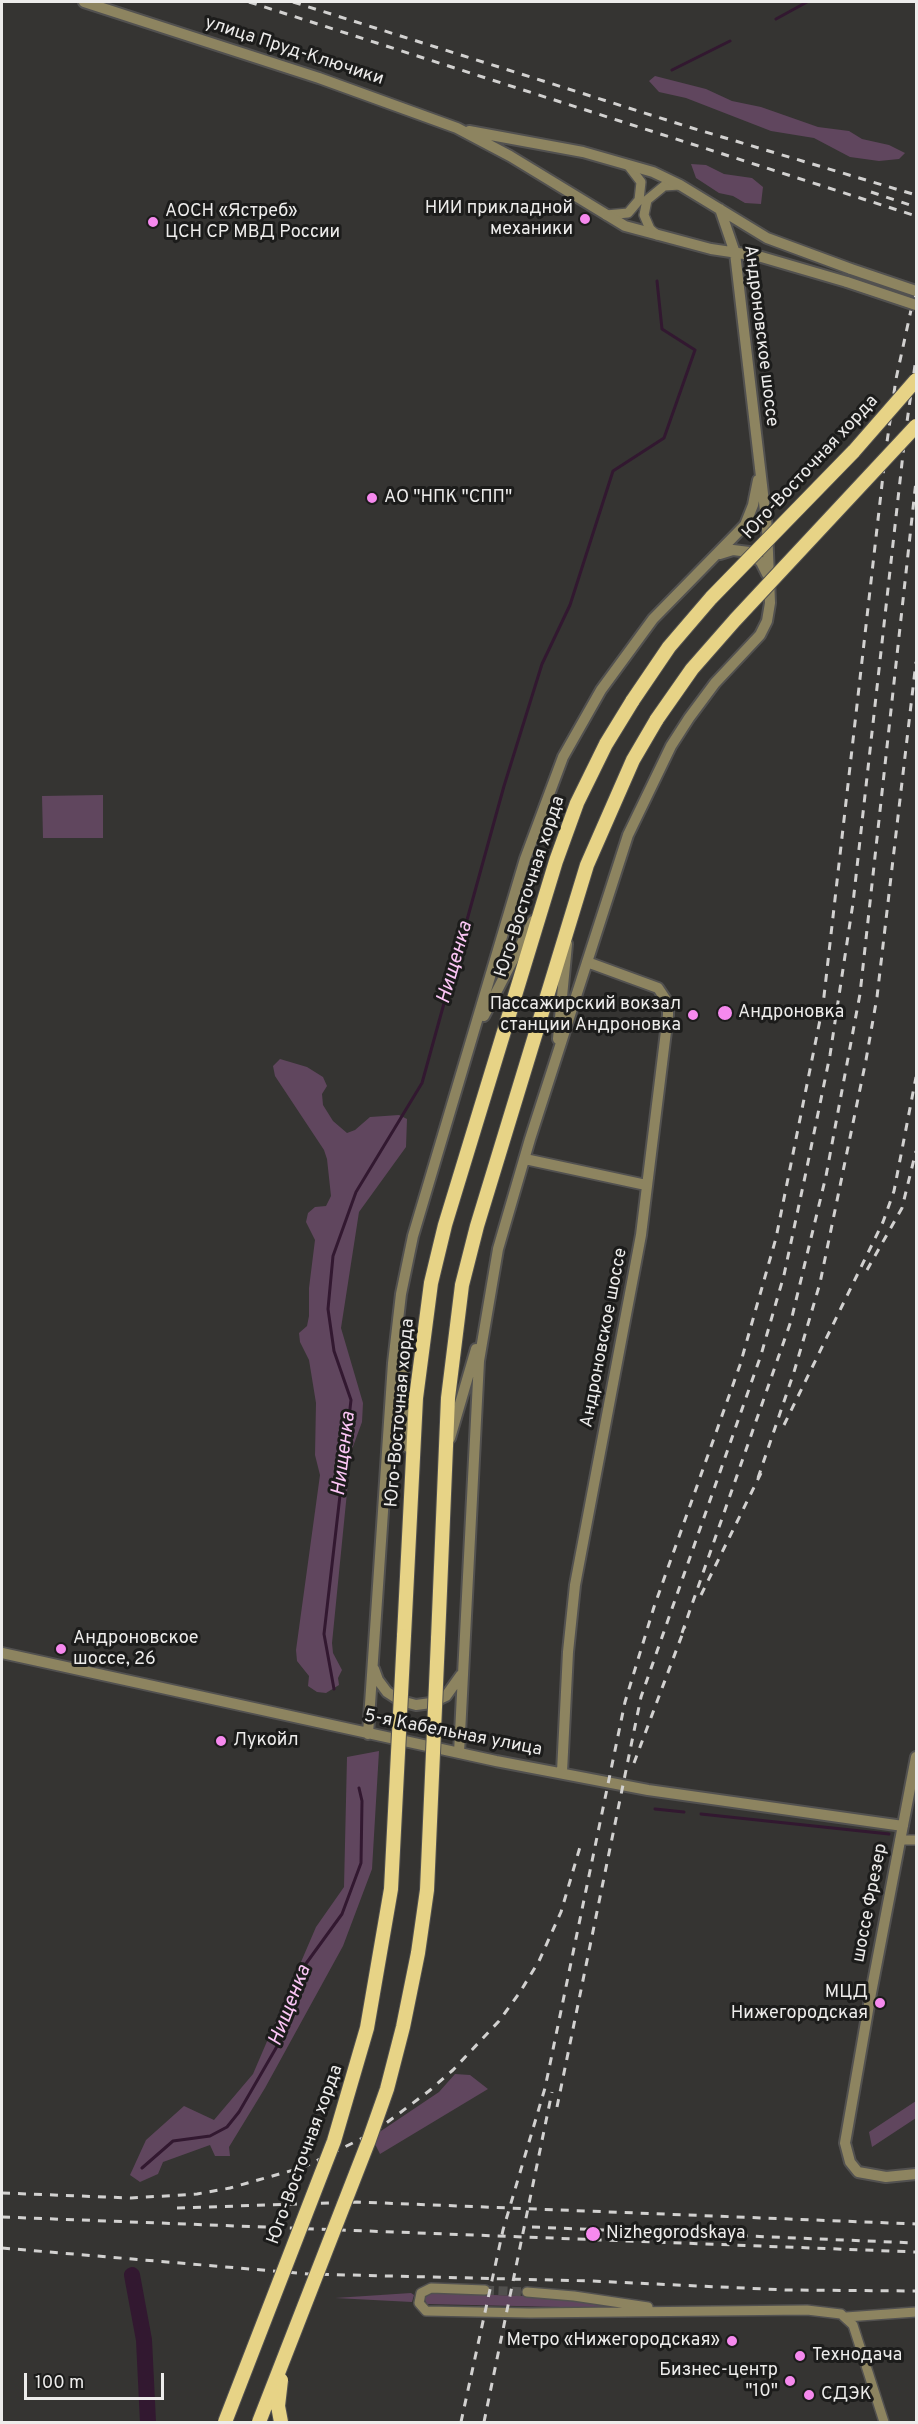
<!DOCTYPE html>
<html>
<head>
<meta charset="utf-8">
<style>
  body { margin:0 }
  #map { position:relative; width:918px; height:2424px; overflow:hidden; background:#353432; font-family:Overpass,sans-serif }
  canvas { display:block }
  .frame { position:absolute; inset:0; border:3px solid #edeceb; pointer-events:none }
  .scale { position:absolute; left:24px; top:2373px; width:140px; height:27px; box-sizing:border-box; border:3px solid #edeceb; border-top:0; padding-left:8px; font-size:18px; line-height:21px; white-space:nowrap; color:#edeceb; -webkit-text-stroke:4px #1c1c1b; paint-order:stroke }
</style>
</head>
<body>
<div id="map">
<canvas width="918" height="2424"></canvas>
<div class="frame"></div>
<div class="scale">100 m</div>
</div>
<script>
const ctx = document.querySelector('canvas').getContext('2d');
ctx.lineJoin = 'round';
function fill(path, color) { ctx.fillStyle = color; ctx.fill(path, 'evenodd'); }
const shape = rows => new Path2D(rows.map(r => 'M' + r).join(''));
function strokePath(path, color, width, dash) { ctx.strokeStyle = color; ctx.lineWidth = width; ctx.lineCap = dash ? 'butt' : 'round'; ctx.setLineDash(dash || []); ctx.stroke(path); }
function drawText(font, color, halo, rows, align = 'center') {
  ctx.font = font + ' Overpass,sans-serif'; ctx.lineWidth = 6; ctx.setLineDash([]); ctx.textBaseline = 'middle'; ctx.strokeStyle = halo; ctx.fillStyle = color; for (const [text, x, y, turn = 0] of rows) {
    ctx.save(); ctx.translate(x, y); ctx.rotate((+turn || 0) * Math.PI / 180); ctx.textAlign = isNaN(turn) ? turn : align; if (halo) ctx.strokeText(text, 0, 0); ctx.fillText(text, 0, 0); ctx.restore();
  }
}
fill(shape([
  [655,76,706,89,732,101,761,107,818,127,849,131,862,139,889,145,905,153,899,159,879,161,850,157,814,138,771,131,686,98,659,92,649,81],
  [691,164,706,165,724,174,752,178,763,187,761,204,745,203,733,196,719,193,696,178],
  [103,795,103,838,43,838,42,796],
  [280,1059,307,1067,323,1077,327,1086,322,1094,323,1105,333,1121,347,1133,355,1130,370,1117,399,1115,407,1119,406,1147,359,1212,341,1328,363,1403,362,1422,351,1452,332,1643,333,1653,342,1670,338,1678,339,1685,326,1693,317,1692,308,1686,309,1676,297,1661,296,1650,320,1475,315,1455,316,1403,309,1360,300,1342,299,1333,307,1326,309,1316,309,1288,315,1240,306,1222,308,1213,315,1207,326,1206,331,1196,327,1159,324,1150,275,1076,273,1066],
  [379,1751,372,1869,343,1946,265,2088,229,2147,230,2156,215,2156,210,2145,163,2162,158,2174,140,2182,130,2175,146,2140,184,2106,214,2120,253,2074,316,1927,344,1887,347,1757],
  [455,2074,470,2075,488,2089,380,2154,375,2144,375,2135,439,2092],
  [916,2101,916,2118,872,2147,869,2132],
  [411,2293,414,2295,412,2302,335,2298],
  [428,2293,526,2296,605,2303,606,2306,605,2308,427,2304,424,2298]
]), '#60465e');
strokePath(shape([
  [776,19,807,2],
  [672,70,730,41],
  [334,1689,324,1634,351,1400,334,1351,328,1309,333,1256,356,1192,422,1083,504,786,542,664,570,605,613,471,664,438,695,350,662,329,657,281],
  [655,1809,684,1812],
  [701,1814,889,1834],
  [142,2168,173,2141,210,2136,227,2127,239,2112,287,2029,305,1965,342,1914,361,1863,362,1801,359,1788]
]), '#321830', 3);
strokePath(shape([
  [132,2275,144,2340,148,2422]
]), '#321830', 16);
strokePath(shape([
  [485,2290,527,2292]
]), '#51504e', 9, [9, 4.5]);
const minor = shape([
  [606,215,628,213,639,200,641,182,628,165],
  [657,235,650,229,644,215,647,200,664,186,680,185],
  [900,1840,916,1840],
  [485,2290,431,2288,421,2293,419,2303,426,2311,530,2313,807,2310,841,2314,853,2325,884,2422],
  [527,2292,574,2296,648,2307],
  [846,2317,916,2312]
]);
const tertiary = shape([
  [84,2,319,78,457,128,510,156,625,226,711,249,758,256,847,282],
  [469,131,583,152,653,172,680,185,767,238,851,269],
  [720,554,733,550,749,552,761,562,767,574],
  [484,1016,533,921],
  [558,1039,567,944],
  [525,1159,646,1185],
  [401,1334,408,1447],
  [450,1438,476,1349],
  [2,1653,496,1761,648,1790,903,1826],
  [374,1669,378,1680,387,1692,401,1701,416,1705,431,1703,446,1696,461,1675],
  [368,1734,393,1363,401,1294,413,1236,525,859,563,757,601,690,653,619,745,525,753,505,758,480],
  [459,1753,479,1361,498,1249,530,1139,628,835,671,746,689,718,715,683,760,635,767,621,770,603,767,528,760,468,735,253,720,209],
  [916,1757,871,1993,845,2143,850,2162,858,2172,886,2177,916,2174],
  [562,1772,568,1652,575,1585,641,1235,668,1015,668,1003,658,988,587,962]
]);
const primary = shape([
  [404,1636,416,1398,431,1283,445,1225,556,861,577,803,606,744,633,700],
  [438,1639,448,1398,462,1285,477,1226,587,865,633,760,657,719]
]);
strokePath(minor, '#525150', 12);
strokePath(tertiary, '#525150', 14);
strokePath(primary, '#525150', 16);
strokePath(minor, '#8d8460', 9);
strokePath(tertiary, '#8d8460', 10);
strokePath(primary, '#e7d386', 14);
strokePath(shape([
  [249,2,916,216],
  [293,2,692,128,916,195],
  [871,192,916,207],
  [867,1270,902,1208,916,1151],
  [784,1425,883,1222,894,1191,916,1077],
  [758,1478,794,1372,820,1283,866,1060,877,997,916,662],
  [701,1595,762,1471],
  [682,1633,791,1321,826,1176,860,994,916,481],
  [634,1763,685,1627],
  [557,2107,641,1697,761,1355,784,1275,806,1172,830,1055,853,903,905,436,916,358],
  [2,2193,131,2198,197,2194,230,2188,304,2167,373,2133,429,2091,453,2070,499,2021,520,1992,539,1961,561,1912,580,1847],
  [177,2208,357,2202,916,2224],
  [2,2217,916,2252],
  [532,2227,916,2243],
  [2,2248,309,2274,592,2281,785,2290,916,2291],
  [461,2422,503,2230,545,2088,625,1702,654,1607,740,1365,776,1238,823,1005,886,449,896,379,916,287],
  [484,2422,552,2092]
]), '#d2d1d0', 3, [8, 8]);
const tertiaryBridge = shape([
  [851,269,916,291],
  [847,282,916,305]
]);
const primaryBridge = shape([
  [633,700,669,647,711,598,854,451,916,380],
  [657,719,692,669,735,620,916,426],
  [281,2380,278,2406,281,2422],
  [225,2422,334,2141,367,2028,391,1889,404,1636],
  [259,2422,369,2140,387,2089,403,2027,418,1953,427,1890,438,1639]
]);
strokePath(tertiaryBridge, '#525150', 14, []);
strokePath(primaryBridge, '#525150', 16, []);
strokePath(tertiaryBridge, '#8d8460', 10);
strokePath(primaryBridge, '#e7d386', 14);
for (const [x, y, r, color] of [
  [585,219,6,"#f689ee"],
  [153,222,6,"#f689ee"],
  [372,498,6,"#f689ee"],
  [725,1013,8,"#f689ee"],
  [693,1015,6,"#f689ee"],
  [61,1649,6,"#f689ee"],
  [221,1741,6,"#f689ee"],
  [880,2003,6,"#f689ee"],
  [593,2234,8,"#f689ee"],
  [732,2341,6,"#f689ee"],
  [800,2356,6,"#f689ee"],
  [790,2381,6,"#f689ee"],
  [809,2395,6,"#f689ee"]
]) { const dot = new Path2D(); dot.arc(x, y, r, 0, 2 * Math.PI); ctx.fillStyle = color; ctx.fill(dot); strokePath(dot, '#1c1c1b', 2); }
drawText('18px', '#edeceb', '#1c1c1b', [
  ["улица Пруд-Ключики",294,52,18],
  ["Андроновское шоссе",760,336,83],
  ["Юго-Восточная хорда",811,468,-47],
  ["Юго-Восточная хорда",531,887,-72],
  ["Андроновское шоссе",605,1338,-79],
  ["Юго-Восточная хорда",401,1413,-85],
  ["5-я Кабельная улица",453,1734,11],
  ["шоссе Фрезер",871,1903,-79],
  ["Юго-Восточная хорда",306,2155,-70]
]);
drawText('18px', '#edeceb', '#1c1c1b', [
  ["НИИ прикладной",573,209,"right"],
  ["механики",573,230,"right"],
  ["АОСН «Ястреб»",165,212],
  ["ЦСН СР МВД России",165,233],
  ["АО \"НПК \"СПП\"",384,498],
  ["Пассажирский вокзал",681,1005,"right"],
  ["станции Андроновка",681,1026,"right"],
  ["Андроновка",738,1013],
  ["Андроновское",73,1639],
  ["шоссе, 26",73,1660],
  ["Лукойл",233,1741],
  ["МЦД",868,1993,"right"],
  ["Нижегородская",868,2014,"right"],
  ["Nizhegorodskaya",606,2234],
  ["Метро «Нижегородская»",720,2341,"right"],
  ["Технодача",812,2356],
  ["Бизнес-центр",778,2371,"right"],
  ["\"10\"",778,2392,"right"],
  ["СДЭК",821,2395]
], 'left');
drawText('italic 20px', '#fcc6f6', '#1c1c1b', [
  ["Нищенка",456,963,-74],
  ["Нищенка",345,1454,-83],
  ["Нищенка",291,2006,-69]
]);
</script>
</body>
</html>
